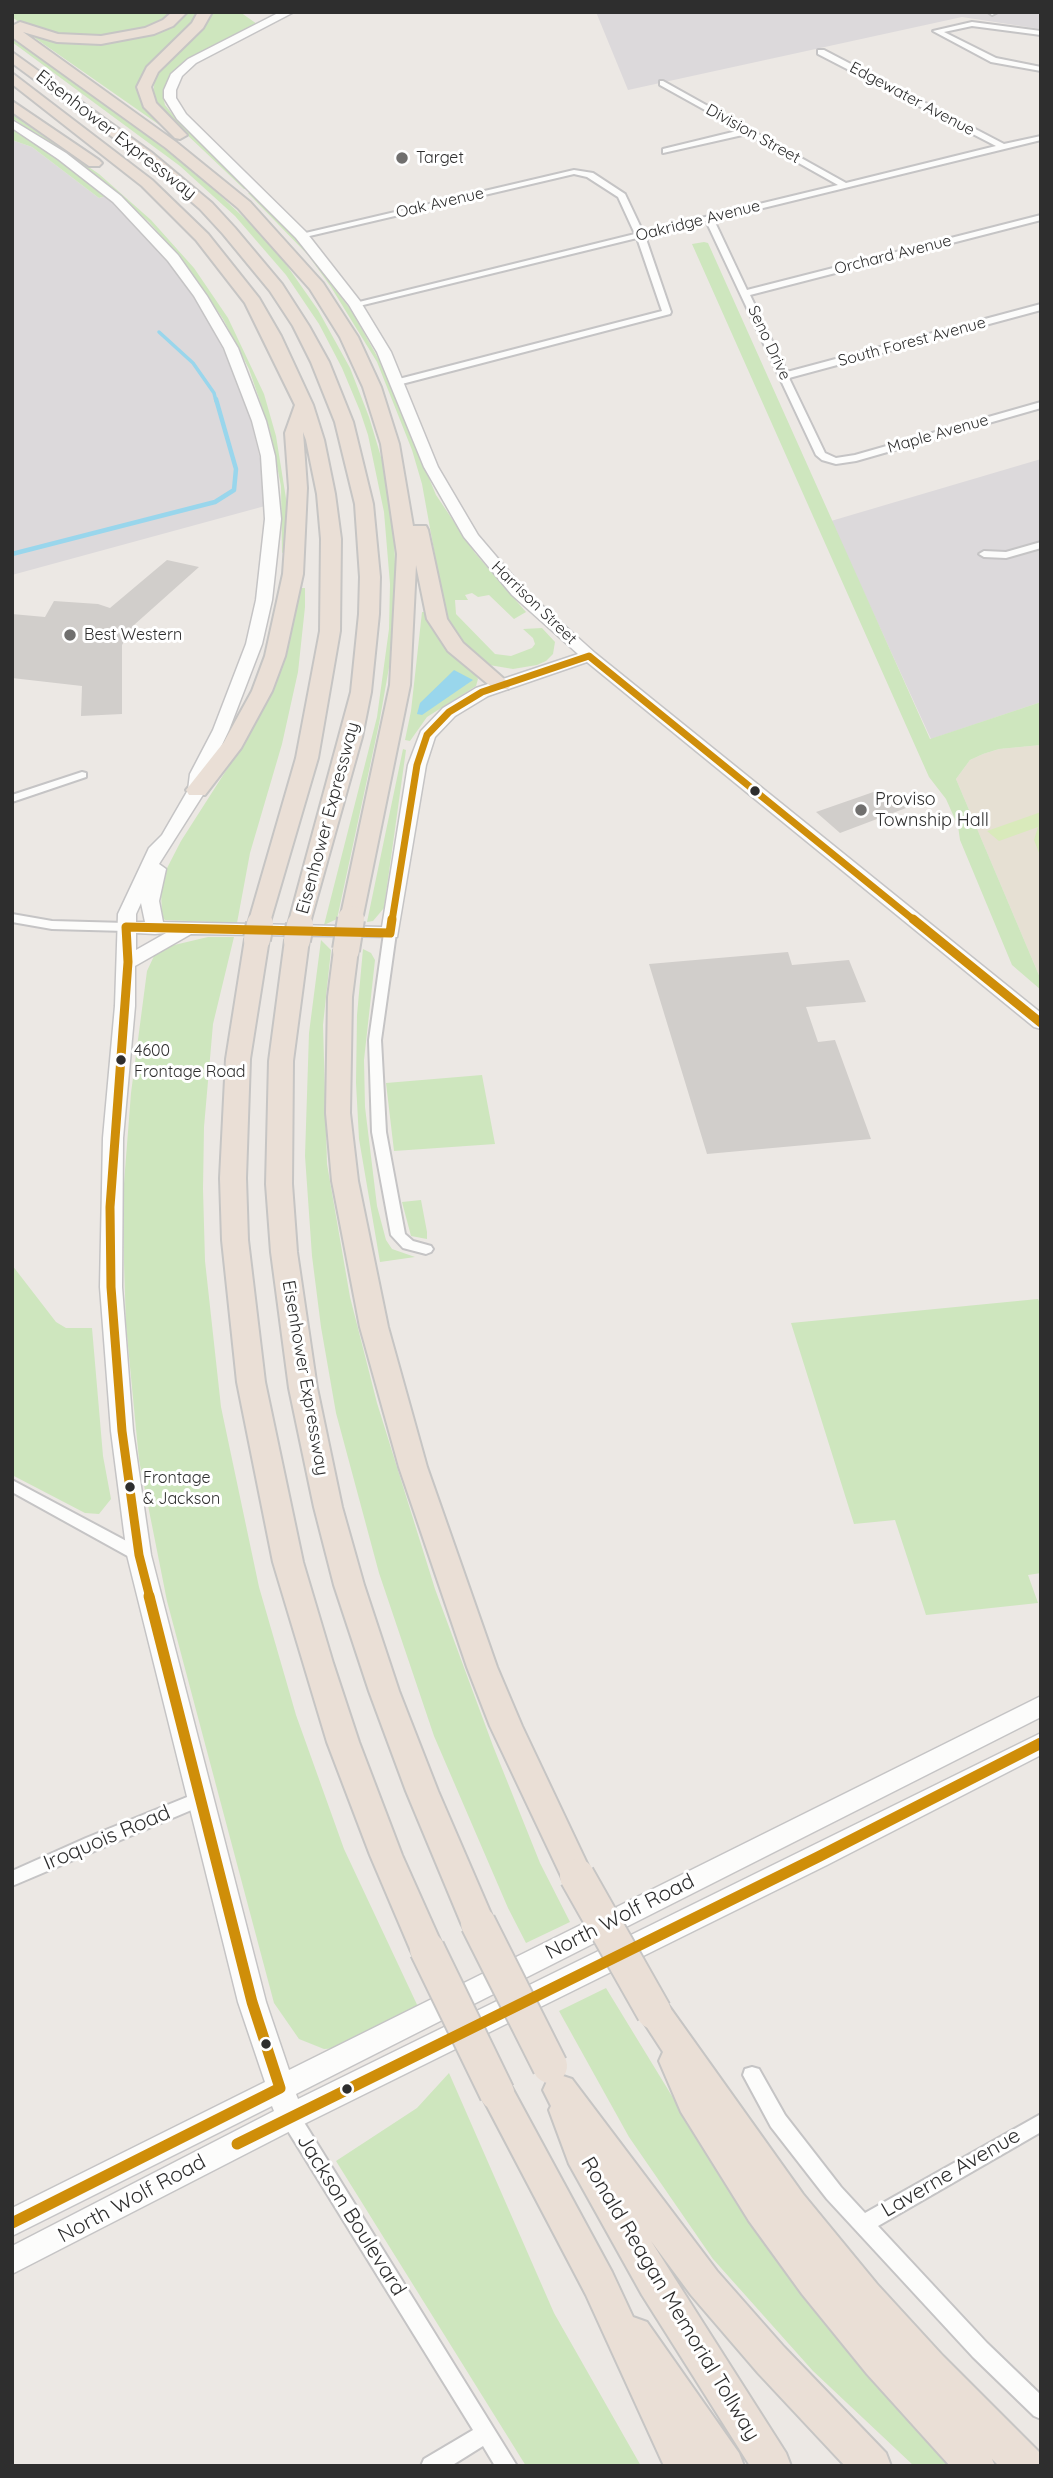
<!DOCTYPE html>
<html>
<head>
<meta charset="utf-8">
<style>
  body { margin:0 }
  #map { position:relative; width:1053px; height:2478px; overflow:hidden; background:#ece8e4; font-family:Quicksand,sans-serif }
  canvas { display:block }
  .frame { position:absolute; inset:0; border:14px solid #2e2e2e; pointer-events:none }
</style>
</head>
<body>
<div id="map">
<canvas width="1053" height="2478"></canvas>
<div class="frame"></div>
</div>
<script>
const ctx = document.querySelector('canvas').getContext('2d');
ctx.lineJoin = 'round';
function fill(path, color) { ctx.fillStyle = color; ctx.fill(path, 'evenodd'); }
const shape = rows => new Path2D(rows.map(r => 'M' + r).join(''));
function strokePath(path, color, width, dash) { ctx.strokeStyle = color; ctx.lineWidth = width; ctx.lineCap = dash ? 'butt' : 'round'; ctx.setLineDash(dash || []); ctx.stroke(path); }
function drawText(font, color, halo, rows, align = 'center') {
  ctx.font = font + ' Quicksand,sans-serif'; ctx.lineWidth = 6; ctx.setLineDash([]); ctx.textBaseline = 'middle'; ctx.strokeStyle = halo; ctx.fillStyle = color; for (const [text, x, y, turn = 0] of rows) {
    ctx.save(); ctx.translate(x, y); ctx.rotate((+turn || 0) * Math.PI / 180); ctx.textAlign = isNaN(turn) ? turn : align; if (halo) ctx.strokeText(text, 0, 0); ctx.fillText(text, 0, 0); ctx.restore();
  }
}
fill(shape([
  [596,12,1041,12,1041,29,962,17,628,90],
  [12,140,32,147,99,198,106,196,172,266,203,311,225,353,241,390,251,421,261,463,265,506,12,575],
  [1041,459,1041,702,931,739,831,521]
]), '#dcd9db');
fill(shape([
  [1041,745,1041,980,956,779,970,760,983,754,999,749]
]), '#e6e0d3');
fill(shape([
  [12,12,173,12,152,28,117,36,63,37,23,25,12,17],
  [185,12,197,12,195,20,147,69,139,83,142,106,161,126,32,36,73,42,176,23],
  [211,12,240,12,257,24,186,60,169,76,163,96,165,105,178,121,248,189,244,189,161,110,153,95,155,77,206,24],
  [12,37,165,149,207,183,255,228,283,260,318,310,350,368,369,417,384,467,394,527,396,601,394,639,379,724,337,919,324,925,377,717,389,629,390,584,384,512,368,435,360,411,342,368,319,324,286,275,235,216,180,166,12,42],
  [12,110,24,119,23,122,99,174,151,220,194,268,228,318,264,394,276,436,289,517,286,552,282,553,281,486,270,431,249,369,223,319,187,266,149,222,75,160,12,118],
  [12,128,66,165,106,196,99,198,32,147,12,140],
  [252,192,302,245,353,313,383,367,436,495,475,553,526,612,514,619,489,595,478,597,472,593,465,595,468,600,455,600,456,614,495,654,511,656,532,648,535,644,533,638,523,629,542,628,555,642,553,654,546,661,537,665,513,669,489,665,463,644,447,622,422,484,412,450,377,362,331,287,308,255,248,193],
  [704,242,708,243,930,739,1041,702,1041,745,999,749,983,754,970,760,956,779,1041,980,1041,990,1012,965,960,840,958,826,946,799,929,777,692,244],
  [298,588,305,588,305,607,298,672,282,744,250,853,237,923,165,920,162,917,161,891,165,872,181,841,243,744],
  [422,612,425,612,441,643,475,674,478,679,476,686,427,717,410,741,405,740,411,711],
  [403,749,406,750,384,908,373,921,367,922],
  [208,937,234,937,213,1024,204,1127,203,1189,205,1261,221,1407,259,1587,296,1715,344,1849,420,2011,340,2048,324,2049,299,2039,274,2003,167,1601,139,1460,126,1325,124,1263,123,1196,131,1093,147,971,154,956,167,944,170,946],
  [321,940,331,950,323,1025,327,1164,350,1297,377,1403,435,1589,493,1746,540,1863,570,1922,526,1943,508,1908,434,1736,379,1573,336,1413,321,1327,312,1256,305,1156,309,1033],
  [363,949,371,953,375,960,364,1060,365,1107,377,1206,386,1240,392,1249,415,1257,380,1262,359,1139,356,1083,357,1015],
  [482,1075,495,1144,394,1151,386,1083],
  [421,1200,427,1232,427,1239,411,1236,402,1202],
  [12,1265,56,1322,66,1328,92,1328,103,1456,111,1499,99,1514,85,1513,12,1475],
  [1038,1299,1041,1305,1041,1573,1028,1575,1038,1603,926,1615,895,1520,854,1524,791,1323],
  [606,1988,711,2160,952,2466,914,2466,813,2371,713,2259,629,2137,559,2011],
  [449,2073,554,2313,641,2466,526,2466,336,2161,417,2108]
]), '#cee6be');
fill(shape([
  [1041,812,1041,858,1034,840,1038,827,999,841,987,831]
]), '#d9eabb');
fill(shape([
  [454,670,473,680,422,715,417,714,420,703]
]), '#99d6ec');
strokePath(shape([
  [159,332,193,363,214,393,216,401]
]), '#99d6ec', 3.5);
strokePath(shape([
  [12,554,215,502,234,490,236,469,216,399]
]), '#99d6ec', 4.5);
fill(shape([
  [167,560,199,567,134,625,122,645,122,714,81,716,82,686,12,678,12,614,45,617,54,601,98,604,110,608],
  [882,789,906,808,840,833,816,812],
  [788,952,792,965,849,960,866,1002,806,1007,818,1042,835,1040,871,1139,707,1154,649,964]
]), '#d1cecb');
const minor = shape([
  [988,12,995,12,996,13,992,15,988,12],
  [972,22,1041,31,1041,35,972,26,944,32,996,58,1041,67,1041,71,991,62,933,31,972,22],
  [818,50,824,50,1004,144,1041,136,1041,140,714,220,747,290,1041,215,1041,220,750,295,787,372,1041,304,1041,310,789,378,825,453,836,458,855,455,1041,402,1041,408,856,461,836,464,822,460,816,455,706,221,645,236,671,312,670,314,398,385,393,382,395,380,662,311,637,238,355,307,351,304,635,234,618,197,587,177,574,174,301,238,297,235,574,170,593,173,625,194,643,232,838,185,747,134,663,153,663,149,741,130,660,85,660,81,663,81,846,183,996,146,818,54,818,50],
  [1041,542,1041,548,1006,558,984,557,979,554,984,551,1006,552,1041,542],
  [82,772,86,773,86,777,12,802,12,795,82,772],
  [12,914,52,921,126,923,132,927,126,931,52,929,12,922,12,914],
  [390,929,396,933,381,1040,386,1132,405,1234,413,1241,431,1246,433,1249,431,1252,426,1254,403,1248,391,1235,372,1132,369,1040,384,933,390,929],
  [12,1480,145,1551,147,1555,145,1559,133,1559,12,1492,12,1480],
  [202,1791,208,1793,211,1798,208,1803,12,1886,12,1871,86,1838,202,1791],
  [752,2067,759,2069,785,2115,841,2187,865,2213,1041,2114,1041,2132,878,2226,987,2343,1041,2395,1041,2419,1034,2416,973,2357,827,2199,771,2127,743,2075,745,2069,752,2067],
  [290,2109,297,2111,517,2466,495,2466,483,2446,451,2466,421,2466,424,2459,473,2430,283,2123,281,2117,283,2111,290,2109]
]);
const secondary = shape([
  [280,12,294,12,196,63,182,76,176,90,176,98,186,114,306,232,360,301,391,352,438,467,478,535,524,589,595,653,1041,1013,1041,1029,1034,1027,587,662,488,696,455,716,435,737,426,765,397,937,191,934,135,966,135,1006,123,1138,122,1287,133,1431,151,1555,266,2002,289,2070,1041,1696,1041,1717,296,2094,298,2099,1041,1733,1041,1755,827,1865,300,2126,12,2274,12,2246,274,2111,272,2106,12,2236,12,2208,265,2082,238,2002,127,1555,111,1431,100,1287,103,1138,115,1006,118,914,149,848,162,835,188,790,190,774,213,730,246,644,256,600,265,519,261,456,252,421,224,348,194,296,168,261,113,202,58,159,12,128,12,120,66,153,121,196,178,255,207,296,238,348,266,421,275,456,281,519,272,600,262,644,229,730,208,774,206,790,159,864,166,869,159,901,163,922,382,927,408,765,421,731,443,708,476,688,578,654,512,595,464,537,424,467,377,352,349,305,296,238,177,119,164,98,164,90,171,74,188,59,280,12],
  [141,903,145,922,136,922,136,914,141,903],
  [136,933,155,934,166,933,136,950,136,933]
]);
const motorway = shape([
  [172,12,187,12,173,26,154,34,101,44,57,42,23,32,176,142,250,202,323,283,358,337,381,387,399,444,413,526,426,526,428,530,447,619,463,643,511,685,508,689,494,689,448,651,427,619,416,565,410,685,363,915,360,920,352,922,344,920,341,915,390,685,397,554,381,444,363,387,340,337,310,289,238,208,166,148,12,37,12,26,20,22,58,34,101,36,145,28,163,20,172,12],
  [198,12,212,12,203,28,158,72,151,87,156,103,187,135,180,139,175,138,144,107,137,87,147,67,192,23,198,12],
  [12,52,151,152,212,203,235,228,282,284,309,326,329,362,353,422,373,504,380,577,379,614,371,692,362,737,308,930,300,932,292,930,288,925,351,692,359,614,360,577,355,504,335,422,311,362,293,326,270,291,223,234,200,209,141,158,12,63,12,52],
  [12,73,152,180,208,234,259,298,281,336,313,405,324,440,335,494,341,539,340,631,318,758,268,929,252,929,248,924,296,758,320,631,321,539,317,494,306,440,303,432,307,488,303,574,285,656,272,691,241,748,205,795,189,795,186,790,224,742,252,691,265,656,283,574,289,488,285,433,295,405,245,303,196,240,142,186,12,84,12,73],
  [12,101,99,160,102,163,99,166,89,166,12,112,12,101],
  [257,932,265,934,269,939,250,1059,246,1178,248,1240,265,1382,303,1562,333,1663,359,1742,402,1855,444,1949,439,1959,427,1963,415,1959,410,1949,370,1855,327,1742,273,1562,237,1382,222,1240,220,1178,226,1059,245,939,249,934,257,932],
  [297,933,305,935,309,940,293,1061,292,1184,297,1252,317,1388,342,1507,364,1585,399,1691,438,1791,495,1923,490,1933,478,1937,466,1933,461,1923,406,1791,369,1691,334,1585,314,1507,289,1388,271,1252,266,1184,269,1061,285,940,289,935,297,933],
  [346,943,354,945,358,950,352,997,350,1113,358,1181,388,1327,427,1467,497,1667,522,1726,593,1876,589,1885,577,1889,565,1885,561,1876,490,1726,467,1667,399,1467,360,1327,332,1181,326,1113,328,997,334,950,338,945,346,943],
  [654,1997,666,2002,803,2194,877,2284,943,2356,1040,2453,1041,2466,999,2466,992,2459,995,2466,950,2466,867,2374,802,2294,749,2221,681,2112,659,2061,663,2052,637,2012,642,2002,654,1997],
  [560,2075,572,2079,717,2271,784,2347,886,2453,891,2466,845,2466,758,2373,691,2295,651,2241,786,2453,791,2466,750,2466,642,2295,569,2164,549,2110,551,2106,543,2090,548,2079,560,2075],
  [497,2078,509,2082,612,2272,633,2317,647,2322,739,2453,744,2466,664,2466,586,2295,480,2093,485,2082,497,2078]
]);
strokePath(minor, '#c5c4c5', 4);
strokePath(secondary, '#c5c4c5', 3);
strokePath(motorway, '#c6c5c4', 4);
fill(minor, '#fcfcfb');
fill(secondary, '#fcfcfb');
fill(motorway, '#eadfd6');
const motorwayBridgeFar2 = shape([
  [351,921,352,915]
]);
const motorwayBridgeFar1 = shape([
  [257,939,260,924],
  [297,940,300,925],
  [346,950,351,919]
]);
const motorwayBridge = shape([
  [577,1876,654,2012],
  [478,1923,550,2066],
  [427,1949,497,2093]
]);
strokePath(motorwayBridgeFar2, '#c6c5c4', 23, []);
strokePath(motorwayBridgeFar1, '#c6c5c4', 30, []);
strokePath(motorwayBridge, '#c6c5c4', 38, []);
strokePath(motorwayBridgeFar2, '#eadfd6', 20);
strokePath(motorwayBridgeFar1, '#eadfd6', 26);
strokePath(motorwayBridge, '#eadfd6', 34);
strokePath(shape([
  [392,921,417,765,427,735,449,712,482,692,589,656,915,921]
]), '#cf8e09', 7);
strokePath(shape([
  [913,919,1041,1023],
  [150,1598,139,1555,122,1431,111,1287,110,1207,128,962,126,927,390,933,392,919]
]), '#cf8e09', 9);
strokePath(shape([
  [237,2144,818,1857,1041,1743],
  [12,2223,280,2088,252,2002,149,1596]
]), '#cf8e09', 11);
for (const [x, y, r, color] of [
  [402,158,7,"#706f6e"],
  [70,635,7,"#706f6e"],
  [755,791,6,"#2e2e2e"],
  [861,810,7,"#706f6e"],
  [121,1060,6,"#2e2e2e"],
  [130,1487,6,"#2e2e2e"],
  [266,2044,6,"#2e2e2e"],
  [347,2089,6,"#2e2e2e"]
]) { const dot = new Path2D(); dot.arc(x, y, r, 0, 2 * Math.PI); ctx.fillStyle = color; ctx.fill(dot); strokePath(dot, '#fff', 2.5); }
drawText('16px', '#2e2e2e', '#fff', [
  ["Edgewater Avenue",912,99,28],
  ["Division Street",753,134,29],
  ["Oak Avenue",440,203,-13],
  ["Oakridge Avenue",698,221,-14],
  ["Orchard Avenue",893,255,-14],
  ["South Forest Avenue",912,342,-15],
  ["Seno Drive",769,343,65],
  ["Maple Avenue",938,434,-16],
  ["Harrison Street",534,603,44]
]);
drawText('16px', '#2e2e2e', '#fff', [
  ["Target",416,158],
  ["Best Western",84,635]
], 'left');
drawText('16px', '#2e2e2e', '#fff', [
  ["4600",134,1051],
  ["Frontage Road",134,1072],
  ["Frontage",143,1478],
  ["& Jackson",143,1499]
], 'left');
drawText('18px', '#2e2e2e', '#fff', [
  ["Eisenhower Expressway",116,135,38],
  ["Eisenhower Expressway",328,818,-75],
  ["Eisenhower Expressway",305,1378,80]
]);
drawText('18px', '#2e2e2e', '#fff', [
  ["Proviso",875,800],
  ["Township Hall",875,821]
], 'left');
drawText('21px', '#2e2e2e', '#fff', [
  ["Iroquois Road",107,1838,-23],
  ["North Wolf Road",620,1917,-27],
  ["Laverne Avenue",951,2173,-30],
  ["North Wolf Road",132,2199,-28],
  ["Jackson Boulevard",351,2215,58],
  ["Ronald Reagan Memorial Tollway",670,2299,59]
]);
</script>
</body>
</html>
